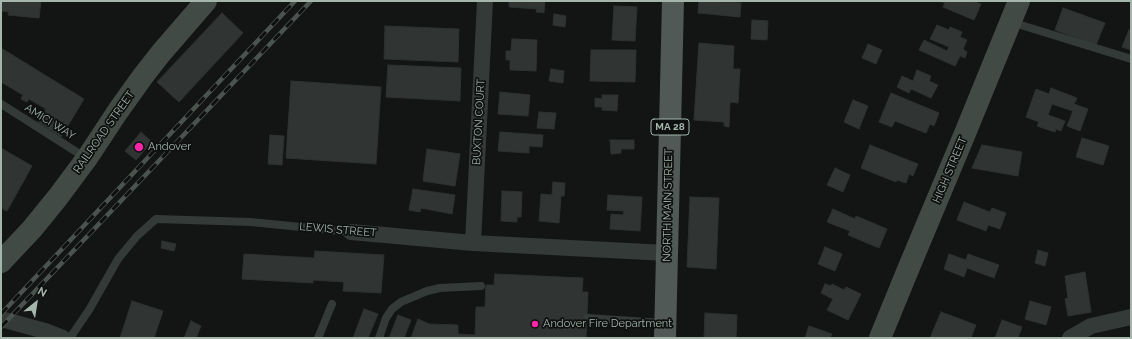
<!DOCTYPE html>
<html>
<head>
<meta charset="utf-8">
<style>
  body { margin:0 }
  #map { position:relative; width:1132px; height:339px; overflow:hidden; background:#131515; font-family:Raleway,sans-serif }
  canvas { display:block }
  .frame { position:absolute; inset:0; border:2px solid #a4b6ac; pointer-events:none }
  .north { position:absolute; left:16px; top:283px; width:40px; height:40px; -webkit-text-stroke:3px #0e1010; paint-order:stroke; rotate:30deg; font-size:11px; font-weight:700; line-height:16px; text-align:center; color:#a4b6ac }
  .north::after { content:''; display:block; margin:auto; width:14px; height:18px; background:#a4b6ac; clip-path:polygon(50% 0,100% 100%,50% 72%,0 100%) }
</style>
</head>
<body>
<div id="map">
<canvas width="1132" height="339"></canvas>
<div class="frame"></div>
<div class="north">N</div>
</div>
<script>
const ctx = document.querySelector('canvas').getContext('2d');
ctx.lineJoin = 'round';
function fill(path, color) { ctx.fillStyle = color; ctx.fill(path, 'evenodd'); }
const shape = rows => new Path2D(rows.map(r => 'M' + r).join(''));
function strokePath(path, color, width, dash) { ctx.strokeStyle = color; ctx.lineWidth = width; ctx.lineCap = dash ? 'butt' : 'round'; ctx.setLineDash(dash || []); ctx.stroke(path); }
function drawText(font, color, halo, rows, align = 'center') {
  ctx.font = font + ' Raleway,sans-serif'; ctx.lineWidth = 3.5; ctx.setLineDash([]); ctx.textBaseline = 'middle'; ctx.strokeStyle = halo; ctx.fillStyle = color; for (const [text, x, y, turn = 0] of rows) {
    ctx.save(); ctx.translate(x, y); ctx.rotate((+turn || 0) * Math.PI / 180); ctx.textAlign = isNaN(turn) ? turn : align; if (halo) ctx.strokeText(text, 0, 0); ctx.fillText(text, 0, 0); ctx.restore();
  }
}
const building = shape([
  [1,1,41,1,39,18,8,15,9,12,1,11,1,1],
  [509,1,545,1,544,13,536,12,537,9,509,7,509,1],
  [699,1,721,1,721,2,741,3,740,17,698,13,699,1],
  [939,1,973,1,981,4,974,20,943,7,945,3,939,1],
  [614,6,637,7,635,41,612,40,614,6],
  [1063,8,1105,23,1096,45,1055,30,1063,8],
  [222,13,243,33,179,102,157,82,222,13],
  [554,14,566,16,565,27,553,25,554,14],
  [752,20,768,21,767,40,751,39,752,20],
  [937,25,949,30,950,27,962,32,960,37,967,40,963,49,967,52,965,58,960,56,955,66,919,50,924,40,947,51,949,47,930,39,937,25],
  [385,26,459,29,458,62,384,59,385,26],
  [1129,30,1131,30,1131,50,1122,47,1129,30],
  [512,39,537,40,536,71,510,70,510,60,506,60,506,51,511,51,512,39],
  [699,43,734,46,733,69,740,69,738,103,730,102,729,127,724,126,724,122,694,120,699,43],
  [868,44,882,50,876,64,862,58,868,44],
  [1,48,84,99,61,137,38,122,46,109,29,99,27,102,21,99,23,95,1,82,1,48],
  [591,50,636,50,635,82,590,81,591,50],
  [388,65,461,68,460,101,386,97,388,65],
  [551,69,564,71,563,83,549,81,551,69],
  [917,70,931,76,929,81,938,85,931,98,911,89,909,93,897,87,902,76,913,81,917,70],
  [291,81,381,87,376,164,286,158,291,81],
  [1051,88,1077,98,1074,104,1088,109,1080,131,1067,126,1073,111,1052,104,1048,115,1065,121,1061,131,1056,129,1055,132,1037,126,1039,122,1026,117,1036,89,1049,94,1051,88],
  [500,92,530,95,528,116,498,114,500,92],
  [891,93,939,113,934,126,930,124,926,133,895,121,892,127,879,122,891,93],
  [602,95,618,95,617,111,602,110,602,107,595,107,595,98,602,99,602,95],
  [853,100,868,106,859,129,844,122,853,100],
  [539,112,556,113,554,129,537,128,539,112],
  [141,132,152,142,136,160,125,151,141,132],
  [500,132,543,135,542,147,529,146,529,153,498,151,500,132],
  [270,135,284,136,282,165,268,164,270,135],
  [1082,138,1109,146,1103,165,1076,157,1082,138],
  [610,140,634,140,634,149,621,149,621,153,611,154,610,140],
  [870,145,918,164,913,176,909,174,906,183,897,180,896,182,861,168,870,145],
  [982,145,1022,152,1018,176,972,168,982,145],
  [1,148,32,166,7,211,1,208,1,148],
  [427,149,460,154,455,186,423,181,427,149],
  [835,168,850,175,843,192,827,185,835,168],
  [553,182,565,183,564,196,561,196,559,223,539,221,541,194,552,195,553,182],
  [413,189,455,195,452,214,421,208,420,212,409,210,413,189],
  [502,191,522,192,521,217,517,217,517,222,501,221,502,191],
  [608,195,642,197,640,231,610,229,611,214,623,215,624,211,607,210,608,195],
  [690,197,719,198,716,269,687,267,690,197],
  [964,202,990,212,992,208,1006,213,1000,229,988,225,986,231,957,220,964,202],
  [833,209,855,219,856,216,887,229,879,248,848,235,850,231,827,222,833,209],
  [162,241,176,244,174,251,161,248,162,241],
  [825,247,842,254,835,271,818,264,825,247],
  [1038,250,1048,253,1045,266,1035,263,1038,250],
  [315,251,384,255,381,293,343,291,344,282,313,280,313,283,242,279,244,254,314,258,315,251],
  [949,254,966,260,968,254,999,265,994,278,967,268,964,277,944,269,949,254],
  [1085,272,1091,312,1068,316,1065,299,1068,298,1065,276,1085,272],
  [495,274,583,278,582,292,588,292,586,338,411,338,418,319,429,324,458,325,458,334,475,335,476,307,485,307,486,285,494,285,495,274],
  [825,284,831,286,832,284,844,290,846,287,861,294,848,320,827,310,833,299,821,293,825,284],
  [132,301,163,311,154,338,120,338,132,301],
  [1030,301,1051,307,1046,325,1025,319,1030,301],
  [364,309,378,314,368,338,353,338,364,309],
  [941,312,976,325,971,338,930,338,941,312],
  [705,313,737,315,736,338,704,338,705,313],
  [398,315,411,320,404,338,389,338,398,315],
  [1002,320,1022,327,1018,338,995,338,1002,320],
  [191,321,201,326,196,338,184,338,191,321],
  [809,326,832,334,830,338,805,338,809,326]
]);
fill(building, '#303433');
strokePath(building, '#2d3130', 1);
strokePath(shape([
  [1011,22,1131,59],
  [1,104,86,158],
  [587,318,664,323],
  [70,338,89,310,118,259,137,236,156,219,251,222,351,232],
  [318,338,332,304],
  [379,338,386,318,392,309,401,302,427,291,440,288,481,286]
]), '#343a38', 8);
strokePath(shape([
  [351,232,473,243,667,253],
  [473,243,485,1],
  [1,319,45,331,63,338],
  [1070,338,1091,326,1131,317]
]), '#343a38', 16);
strokePath(shape([
  [1,262,32,229,58,197,87,158,118,111,143,76,161,53,206,1],
  [880,338,907,272,966,131,1019,1]
]), '#424a46', 22);
strokePath(shape([
  [665,338,673,1]
]), '#505955', 22);
const rail = shape([
  [1,314,295,1],
  [1,327,311,1]
]);
strokePath(rail, '#4b534f', 4.5);
strokePath(rail, '#0e1010', 3, [9]);
for (const [x, y, r, color] of [
  [139,147,5,"#fb25a8"],
  [535,324,4,"#fb25a8"]
]) { const dot = new Path2D(); dot.arc(x, y, r, 0, 2 * Math.PI); ctx.fillStyle = color; ctx.fill(dot); strokePath(dot, '#0e1010', 1.5); }
for (const [x, y, w] of [
  [670,127,38]
]) { const box = new Path2D(); box.roundRect(x - w / 2, y - 8, w, 16, 3); ctx.fillStyle = '#0e1010'; ctx.fill(box); strokePath(box, '#a4b6ac', 1); }
drawText('bold 10px', '#a4b6ac', null, [
  ["MA 28",670,127]
]);
drawText('11px', '#a4b6ac', '#0e1010', [
  ["AMICI WAY",50,122,32],
  ["BUXTON COURT",479,122,-87],
  ["RAILROAD STREET",104,132,-55],
  ["HIGH STREET",950,170,-67],
  ["NORTH MAIN STREET",668,205,-89],
  ["LEWIS STREET",338,230,5]
]);
drawText('11px', '#a4b6ac', '#0e1010', [
  ["Andover",148,147],
  ["Andover Fire Department",543,324]
], 'left');
</script>
</body>
</html>
